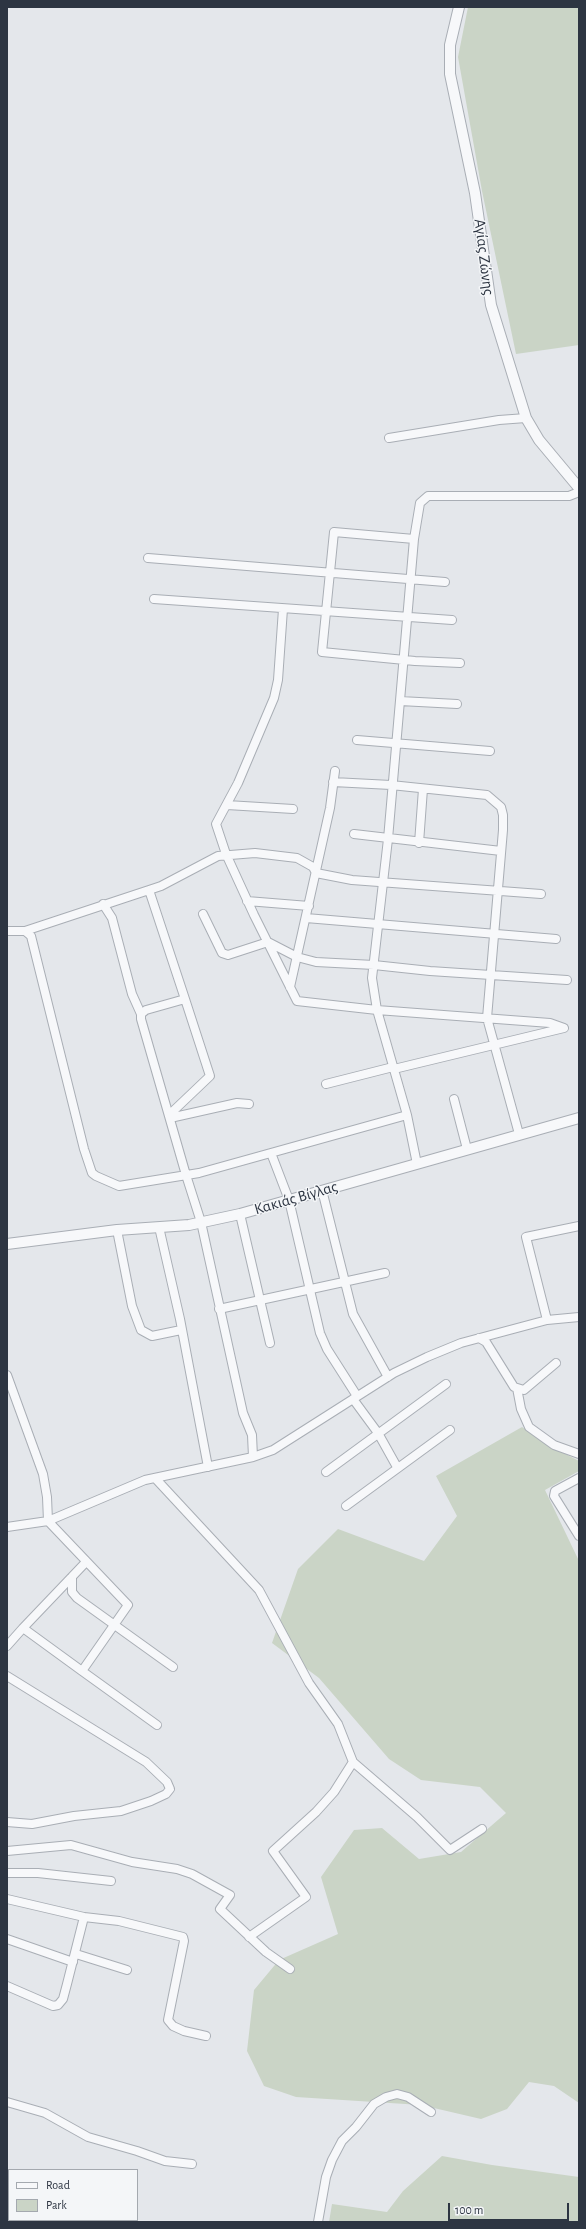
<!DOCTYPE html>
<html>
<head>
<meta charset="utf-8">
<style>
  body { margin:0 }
  #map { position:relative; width:586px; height:2229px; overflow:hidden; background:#e4e7eb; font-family:"Alegreya Sans",sans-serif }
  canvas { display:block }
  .frame { position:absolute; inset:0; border:8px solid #2d3542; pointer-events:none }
  .legend { position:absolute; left:8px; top:2169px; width:130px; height:52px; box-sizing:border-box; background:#f4f6f8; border:1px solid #a4a9af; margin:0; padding:5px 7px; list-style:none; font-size:12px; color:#2d3542 }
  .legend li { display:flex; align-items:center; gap:8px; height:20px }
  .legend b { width:20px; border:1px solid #a4a9af }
  .scale { position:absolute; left:448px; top:2203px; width:121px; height:18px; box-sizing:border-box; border:2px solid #2d3542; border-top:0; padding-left:5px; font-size:12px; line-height:14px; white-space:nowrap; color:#2d3542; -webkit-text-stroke:3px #f4f6f8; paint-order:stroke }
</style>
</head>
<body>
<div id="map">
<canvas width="586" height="2229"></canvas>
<div class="frame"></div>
<ul class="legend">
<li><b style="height:5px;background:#f7f8fa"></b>Road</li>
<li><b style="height:11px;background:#cad4c6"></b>Park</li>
</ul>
<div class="scale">100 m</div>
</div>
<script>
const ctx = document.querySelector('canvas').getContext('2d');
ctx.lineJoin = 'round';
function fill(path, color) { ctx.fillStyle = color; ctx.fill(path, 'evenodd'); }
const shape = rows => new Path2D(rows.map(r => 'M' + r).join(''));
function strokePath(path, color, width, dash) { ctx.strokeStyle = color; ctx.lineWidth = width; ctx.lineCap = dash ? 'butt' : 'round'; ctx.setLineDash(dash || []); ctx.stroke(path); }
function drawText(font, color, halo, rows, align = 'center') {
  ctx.font = font + ' "Alegreya Sans",sans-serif'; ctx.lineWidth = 3; ctx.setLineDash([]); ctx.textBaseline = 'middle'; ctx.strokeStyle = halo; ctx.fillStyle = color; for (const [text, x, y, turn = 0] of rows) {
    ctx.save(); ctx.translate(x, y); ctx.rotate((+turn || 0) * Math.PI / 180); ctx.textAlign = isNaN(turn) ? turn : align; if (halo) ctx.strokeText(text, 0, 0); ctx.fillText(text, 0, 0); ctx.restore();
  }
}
fill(shape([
  [468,7,579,7,579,345,516,354,482,191,458,57],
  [522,1427,554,1448,579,1461,579,1471,545,1490,579,1561,579,2103,554,2086,529,2082,507,2109,481,2119,421,2105,296,2097,264,2086,247,2051,254,1990,279,1960,338,1934,321,1877,354,1830,382,1828,419,1859,461,1852,506,1813,480,1787,421,1780,389,1759,319,1678,272,1643,298,1569,338,1529,424,1561,457,1516,436,1476],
  [442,2156,492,2165,579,2177,579,2222,329,2222,332,2204,387,2212,403,2191]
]), '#cad4c6');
const minor = shape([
  [389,438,499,420,526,418],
  [414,539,334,532,322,652,415,661,460,663],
  [148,558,445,582],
  [154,599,452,620],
  [283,609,278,680,274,698,238,783,216,824,226,854,254,915,297,1001,377,1010,407,1115,417,1164],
  [400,701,457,704],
  [357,740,490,751],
  [333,782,391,785,487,795,501,807,503,815,503,830,487,1018,519,1134],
  [227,805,293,809],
  [354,834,501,851],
  [419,843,423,789],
  [149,890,161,886,218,856,255,853,297,858,313,867,316,873,352,880,541,894],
  [247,901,309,906],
  [103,904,112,918,132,994,141,1014],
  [203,914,222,953,228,955,268,942,297,957,316,962,374,965,430,971,567,980],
  [306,918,556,939],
  [7,931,25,931,31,936,84,1149,92,1173,96,1176,119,1186,199,1173,407,1115],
  [25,931,149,890,185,999],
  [290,987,330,808,335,771],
  [394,1069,564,1028,550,1023,377,1010,372,978,388,839,414,539,420,503,428,496,569,496,579,492],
  [326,1084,393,1067],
  [454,1099,467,1149],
  [169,1115,210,1076,185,999,146,1010,141,1014,141,1019,186,1175,201,1222,243,1413,252,1435,253,1457],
  [170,1118,237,1103,249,1104],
  [271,1153,289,1200,320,1333,327,1349,357,1396],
  [322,1190,353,1314,388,1377],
  [240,1214,270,1343],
  [159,1227,180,1319,208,1467],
  [117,1230,132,1306,141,1330,152,1336,181,1330],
  [219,1309,385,1273],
  [547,1320,526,1237,579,1226],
  [479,1338,486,1342,514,1387,524,1390,556,1363],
  [7,1375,43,1474,47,1497,48,1521,128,1605,82,1671,23,1628,86,1562],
  [517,1388,521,1409,529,1427,554,1445,579,1454],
  [353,1399,378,1433,397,1467],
  [326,1472,446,1384],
  [155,1478,259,1590,309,1683,338,1724,353,1762],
  [579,1478,555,1491,554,1496,579,1536],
  [346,1506,450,1430],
  [7,1527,48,1521,145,1480,253,1457,273,1450,394,1373,427,1357,461,1343,547,1320,579,1317],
  [72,1577,72,1592,77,1598,173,1667],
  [7,1646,23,1628],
  [82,1671,157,1725],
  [7,1676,146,1762,167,1782,170,1789,166,1794,151,1801,121,1811,74,1816,32,1824,7,1822],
  [7,1851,71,1845,132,1862,177,1869,192,1874,230,1895,220,1909,266,1952,290,1969],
  [7,1873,38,1873,111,1881],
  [7,1899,84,1917,119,1921,183,1937,184,1941,168,2020,173,2026,184,2031,206,2036],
  [249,1937,306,1897,273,1851,316,1812,334,1792,353,1762,417,1817,450,1850,482,1829],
  [7,1939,73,1962],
  [76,1954,127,1970],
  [7,1986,53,2006,58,2005,63,1999,67,1984,84,1917],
  [7,2102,45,2113,88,2137,137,2151,165,2161,192,2164],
  [318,2222,326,2177,332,2160,342,2141,356,2127,374,2104,386,2097,397,2094,408,2097,431,2112]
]);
const tertiary = shape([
  [459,7,450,45,450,74,475,193,491,305,526,418,539,440,579,488],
  [7,1244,117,1230,189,1225,240,1214,579,1118]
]);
strokePath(minor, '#a9aeb5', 10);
strokePath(tertiary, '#a9aeb5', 12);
strokePath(minor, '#f7f8fa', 8);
strokePath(tertiary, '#f7f8fa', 10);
drawText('16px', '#2d3542', '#f4f6f8', [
  ["Αγίας Ζώνης",484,257,83],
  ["Κακιάς Βίγλας",296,1198,-16]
]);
</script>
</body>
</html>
